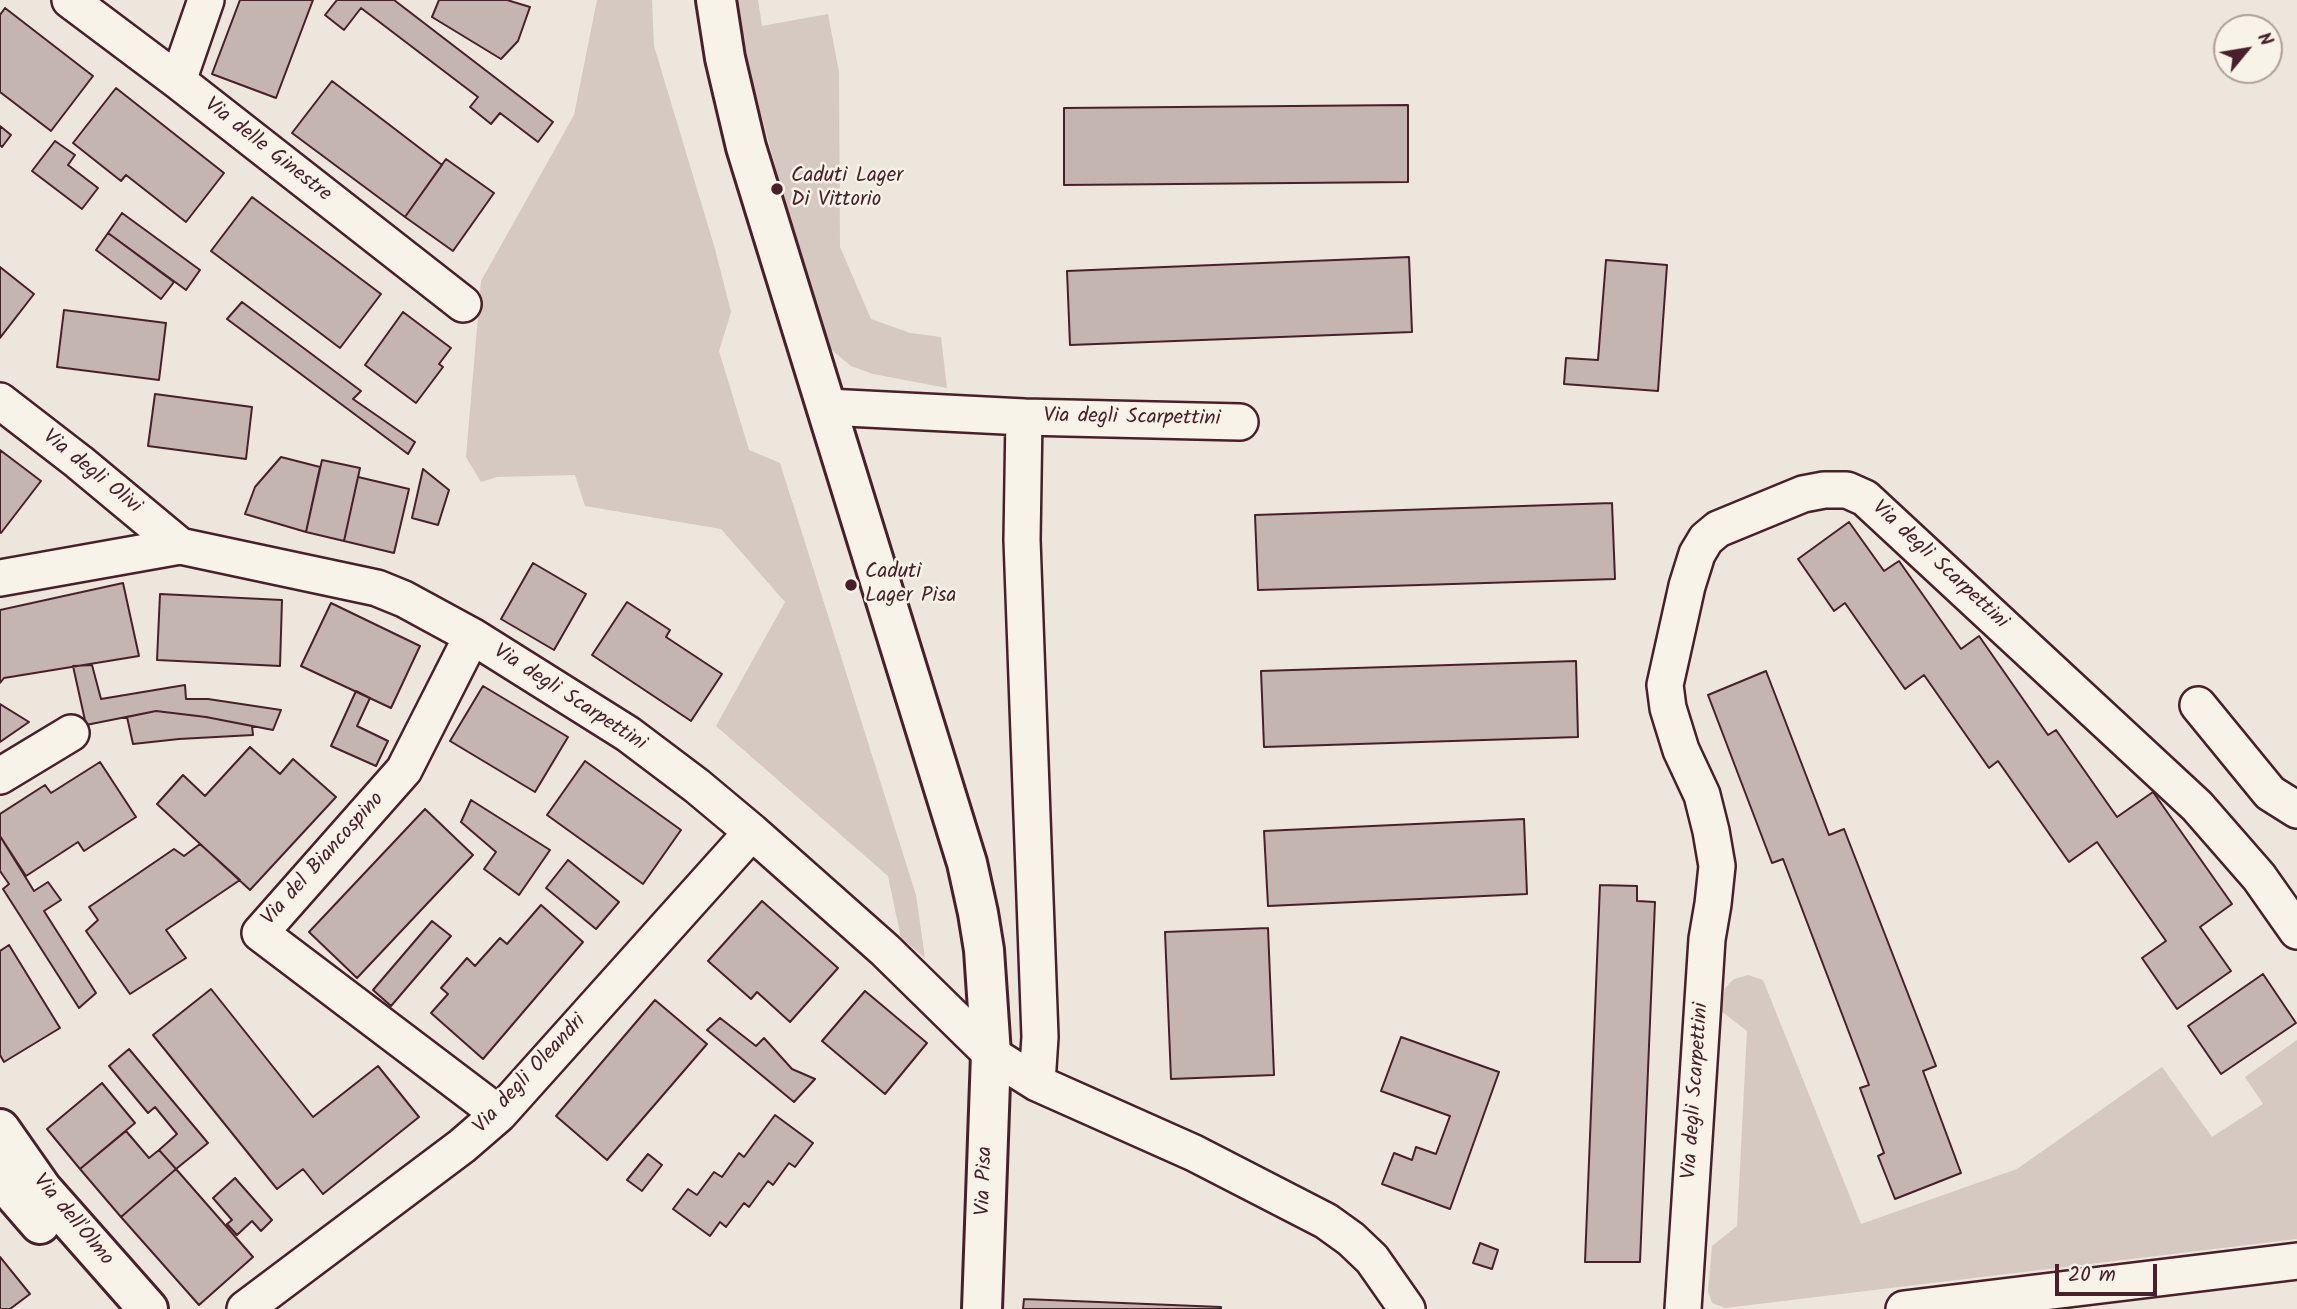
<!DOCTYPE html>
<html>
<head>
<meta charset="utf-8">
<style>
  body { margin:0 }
  #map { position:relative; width:2297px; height:1309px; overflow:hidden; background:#ece6dd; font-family:Kalam,sans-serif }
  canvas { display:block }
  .north { position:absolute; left:2213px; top:14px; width:70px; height:70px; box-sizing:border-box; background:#f7f3e8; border:2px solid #b29e9c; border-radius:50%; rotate:60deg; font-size:19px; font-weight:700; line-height:28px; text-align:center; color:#4a1f2b }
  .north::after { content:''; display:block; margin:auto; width:24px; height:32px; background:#4a1f2b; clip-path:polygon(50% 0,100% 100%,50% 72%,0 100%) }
  .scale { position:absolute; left:2055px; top:1264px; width:102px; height:32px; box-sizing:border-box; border:4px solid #4a1f2b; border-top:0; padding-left:9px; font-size:21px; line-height:24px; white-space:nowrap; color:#4a1f2b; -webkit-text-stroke:5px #f7f3e8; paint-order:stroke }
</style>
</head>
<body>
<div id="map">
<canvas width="2297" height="1309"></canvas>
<div class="north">N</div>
<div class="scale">20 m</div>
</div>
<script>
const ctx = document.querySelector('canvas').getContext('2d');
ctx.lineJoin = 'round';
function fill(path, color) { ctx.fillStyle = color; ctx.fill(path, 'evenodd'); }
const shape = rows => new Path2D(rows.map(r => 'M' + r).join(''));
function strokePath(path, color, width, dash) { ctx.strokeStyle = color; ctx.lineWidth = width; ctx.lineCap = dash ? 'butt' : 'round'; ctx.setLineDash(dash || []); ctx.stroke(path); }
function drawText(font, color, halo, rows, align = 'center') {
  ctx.font = font + ' Kalam,sans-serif'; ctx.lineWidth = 5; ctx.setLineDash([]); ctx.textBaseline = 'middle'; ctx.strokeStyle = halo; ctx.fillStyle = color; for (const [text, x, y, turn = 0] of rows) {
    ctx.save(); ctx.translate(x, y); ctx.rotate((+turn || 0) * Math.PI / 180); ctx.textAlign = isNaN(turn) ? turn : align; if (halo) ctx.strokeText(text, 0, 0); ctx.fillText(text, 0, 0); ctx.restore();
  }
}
fill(shape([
  [597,0,652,0,654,46,715,249,731,312,719,351,749,450,780,463,916,895,925,958,901,938,888,876,716,726,785,602,721,529,585,506,575,475,497,477,481,482,466,457,481,281,574,115],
  [737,0,758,0,762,26,828,14,839,72,840,247,871,319,910,333,941,337,947,388,873,374,851,366,822,342,749,68],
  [1748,975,1763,980,1861,1224,2017,1169,2162,1067,2212,1137,2263,1104,2245,1077,2297,1040,2297,1239,1725,1308,1712,1303,1708,1291,1712,1246,1737,1226,1747,1031,1721,1011,1725,988,1734,979]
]), '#d5c9c2');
const building = shape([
  [240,0,313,0,276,98,212,74,240,0],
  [337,0,394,0,553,122,538,142,500,113,491,124,470,107,478,97,361,8,344,30,325,15,337,0],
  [439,0,507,0,530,7,518,41,501,59,432,17,439,0],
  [5,8,93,76,51,131,0,92,0,15,5,8],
  [332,81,442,165,405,217,292,133,332,81],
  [116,88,224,173,186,222,126,175,121,181,73,143,116,88],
  [1408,105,1408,182,1064,185,1064,108,1408,105],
  [0,126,11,135,2,147,0,145,0,126],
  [55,141,75,155,68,165,98,188,82,209,32,171,55,141],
  [446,159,494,193,453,251,405,217,446,159],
  [252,197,381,294,340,348,211,251,252,197],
  [122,213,200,270,186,290,108,233,122,213],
  [108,233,174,282,161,299,96,250,108,233],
  [1409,257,1412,332,1070,345,1067,271,1409,257],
  [1606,260,1667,265,1658,391,1564,384,1566,358,1598,360,1606,260],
  [0,267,34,294,0,338,0,267],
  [242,302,361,391,353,399,415,442,408,454,227,319,242,302],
  [64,310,166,323,159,380,57,367,64,310],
  [403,312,451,348,439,364,443,367,416,403,365,365,403,312],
  [155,394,252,407,246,459,148,446,155,394],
  [0,450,41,481,1,533,0,532,0,450],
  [281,457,320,467,306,532,245,514,255,487,281,457],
  [322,460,360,468,344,541,306,532,322,460],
  [423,469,449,490,438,525,412,518,423,469],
  [358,477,409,489,394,553,344,541,358,477],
  [1612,503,1615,579,1258,590,1255,515,1612,503],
  [1849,522,1884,571,1899,561,1961,649,1979,636,2048,735,2056,730,2117,817,2153,792,2232,904,2200,927,2231,971,2177,1009,2142,958,2166,941,2097,842,2069,862,1998,761,1989,768,1924,675,1905,689,1845,603,1834,611,1798,559,1849,522],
  [533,563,586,594,554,650,501,619,533,563],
  [123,583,139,656,4,678,0,683,0,610,123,583],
  [160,594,282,600,280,666,157,660,160,594],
  [627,602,670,630,666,637,722,674,691,721,592,655,627,602],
  [331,603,420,646,391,708,301,666,331,603],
  [1576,661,1578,737,1264,747,1261,671,1576,661],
  [92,665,101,699,185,685,186,699,208,699,281,710,273,730,206,717,156,711,86,725,73,666,92,665],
  [1766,671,1829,835,1844,829,1936,1066,1923,1071,1961,1173,1895,1199,1878,1156,1884,1153,1860,1088,1869,1085,1783,859,1772,863,1708,695,1766,671],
  [483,686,568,737,535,792,450,741,483,686],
  [356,691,370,698,357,726,388,741,376,766,331,746,356,691],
  [0,704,29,722,0,742,0,704],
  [156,711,206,717,252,726,253,735,179,739,133,744,127,717,156,711],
  [250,747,280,774,293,759,336,797,250,890,157,804,183,775,205,796,250,747],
  [585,761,681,830,643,884,547,815,585,761],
  [100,762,136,817,84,851,78,842,26,876,0,836,0,814,45,785,51,793,100,762],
  [471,800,550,850,519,895,484,869,496,852,461,822,471,800],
  [425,809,473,855,357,978,309,932,425,809],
  [1524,819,1527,894,1268,906,1264,831,1524,819],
  [0,836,34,891,48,882,61,900,44,911,96,993,79,1008,3,889,9,884,0,871,0,836],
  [200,844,240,880,166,930,186,958,130,994,86,931,98,920,89,907,174,849,184,856,200,844],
  [568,860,619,902,596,929,546,888,568,860],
  [1600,885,1637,886,1637,901,1655,902,1640,1262,1585,1262,1600,885],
  [762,901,838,968,790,1022,757,992,751,999,708,961,762,901],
  [541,905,583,942,483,1059,431,1013,448,994,441,988,467,958,475,966,500,938,507,944,541,905],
  [432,921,451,936,391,1006,373,990,432,921],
  [1268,928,1274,1075,1171,1079,1165,932,1268,928],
  [9,945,60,1028,4,1062,0,1055,0,951,9,945],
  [2263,974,2296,1023,2221,1074,2188,1026,2263,974],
  [211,989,313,1117,378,1066,419,1117,323,1194,303,1169,277,1189,153,1035,211,989],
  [865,991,927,1043,885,1094,822,1041,865,991],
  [655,1000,707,1044,607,1160,556,1116,655,1000],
  [720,1018,756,1046,764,1038,792,1069,815,1079,794,1102,707,1030,720,1018],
  [1401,1037,1499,1072,1450,1209,1382,1184,1394,1153,1412,1160,1416,1147,1436,1154,1450,1116,1381,1091,1401,1037],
  [129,1049,208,1143,176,1169,159,1150,177,1134,155,1107,148,1113,109,1066,129,1049],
  [102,1083,135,1123,80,1169,47,1129,102,1083],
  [775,1115,813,1143,795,1167,789,1163,773,1185,768,1181,749,1207,744,1203,726,1227,720,1222,710,1236,673,1209,688,1189,697,1195,714,1172,722,1177,739,1153,744,1157,775,1115],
  [126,1131,149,1158,159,1150,176,1169,121,1217,80,1169,126,1131],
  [648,1154,662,1165,642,1191,627,1180,648,1154],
  [176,1169,253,1257,199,1305,121,1217,176,1169],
  [235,1178,272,1220,261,1231,252,1221,237,1235,227,1224,232,1220,213,1198,235,1178],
  [1480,1243,1498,1250,1492,1269,1473,1263,1480,1243],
  [0,1257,30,1294,10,1309,0,1309,0,1257],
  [1024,1299,1221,1307,1221,1309,1023,1309,1024,1299]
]);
fill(building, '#c4b5b0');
strokePath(building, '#4a1f2b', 2);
const street = shape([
  [70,0,178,81,463,304],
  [178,81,206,0],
  [0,401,79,462,180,546],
  [827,407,1024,417],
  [0,578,180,546,377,588,404,599,472,636,628,734,697,786,752,832,885,950,991,1054,1037,1083,1194,1153,1326,1221,1351,1239,1372,1259,1407,1309],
  [472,636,404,770,260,933,499,1114],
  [2198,705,2270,793,2297,810],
  [0,776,71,733],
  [1037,1083,1040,1037,1022,540,1024,417,1240,422],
  [245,1309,462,1146,499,1114,752,832],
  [1683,1309,1707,939,1713,904,1717,866,1711,831,1702,795,1681,750,1668,708,1665,685,1687,586,1697,554,1706,539,1718,529,1803,494,1824,490,1847,490,1865,498,2197,806,2259,877,2297,931],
  [1904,1309,2297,1261]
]);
const secondary = shape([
  [716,0,725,58,746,147,967,863,978,913,984,950,991,1054,982,1309],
  [0,1129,42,1189,148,1309],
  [0,1178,40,1224]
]);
strokePath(street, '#4a1f2b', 40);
strokePath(secondary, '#4a1f2b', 44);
strokePath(street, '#f7f3e8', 35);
strokePath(secondary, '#f7f3e8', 38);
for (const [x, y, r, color] of [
  [777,189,7,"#4a1f2b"],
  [851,585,7,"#4a1f2b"]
]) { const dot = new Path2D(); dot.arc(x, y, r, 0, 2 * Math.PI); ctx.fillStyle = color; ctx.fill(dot); strokePath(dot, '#f7f3e8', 2.5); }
drawText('21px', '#4a1f2b', '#f7f3e8', [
  ["Via delle Ginestre",267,151,38],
  ["Via degli Scarpettini",1132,419,1],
  ["Via degli Olivi",91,473,39],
  ["Via degli Scarpettini",1939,566,43],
  ["Via degli Scarpettini",569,699,33],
  ["Via del Biancospino",324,860,-48],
  ["Via degli Oleandri",531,1075,-47],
  ["Via degli Scarpettini",1697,1091,-86],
  ["Via Pisa",986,1181,-88],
  ["Via dell'Olmo",72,1221,50]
]);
drawText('21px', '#4a1f2b', '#f7f3e8', [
  ["Caduti Lager",791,177],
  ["Di Vittorio",791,201],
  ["Caduti",865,573],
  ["Lager Pisa",865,597]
], 'left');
</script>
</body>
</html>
